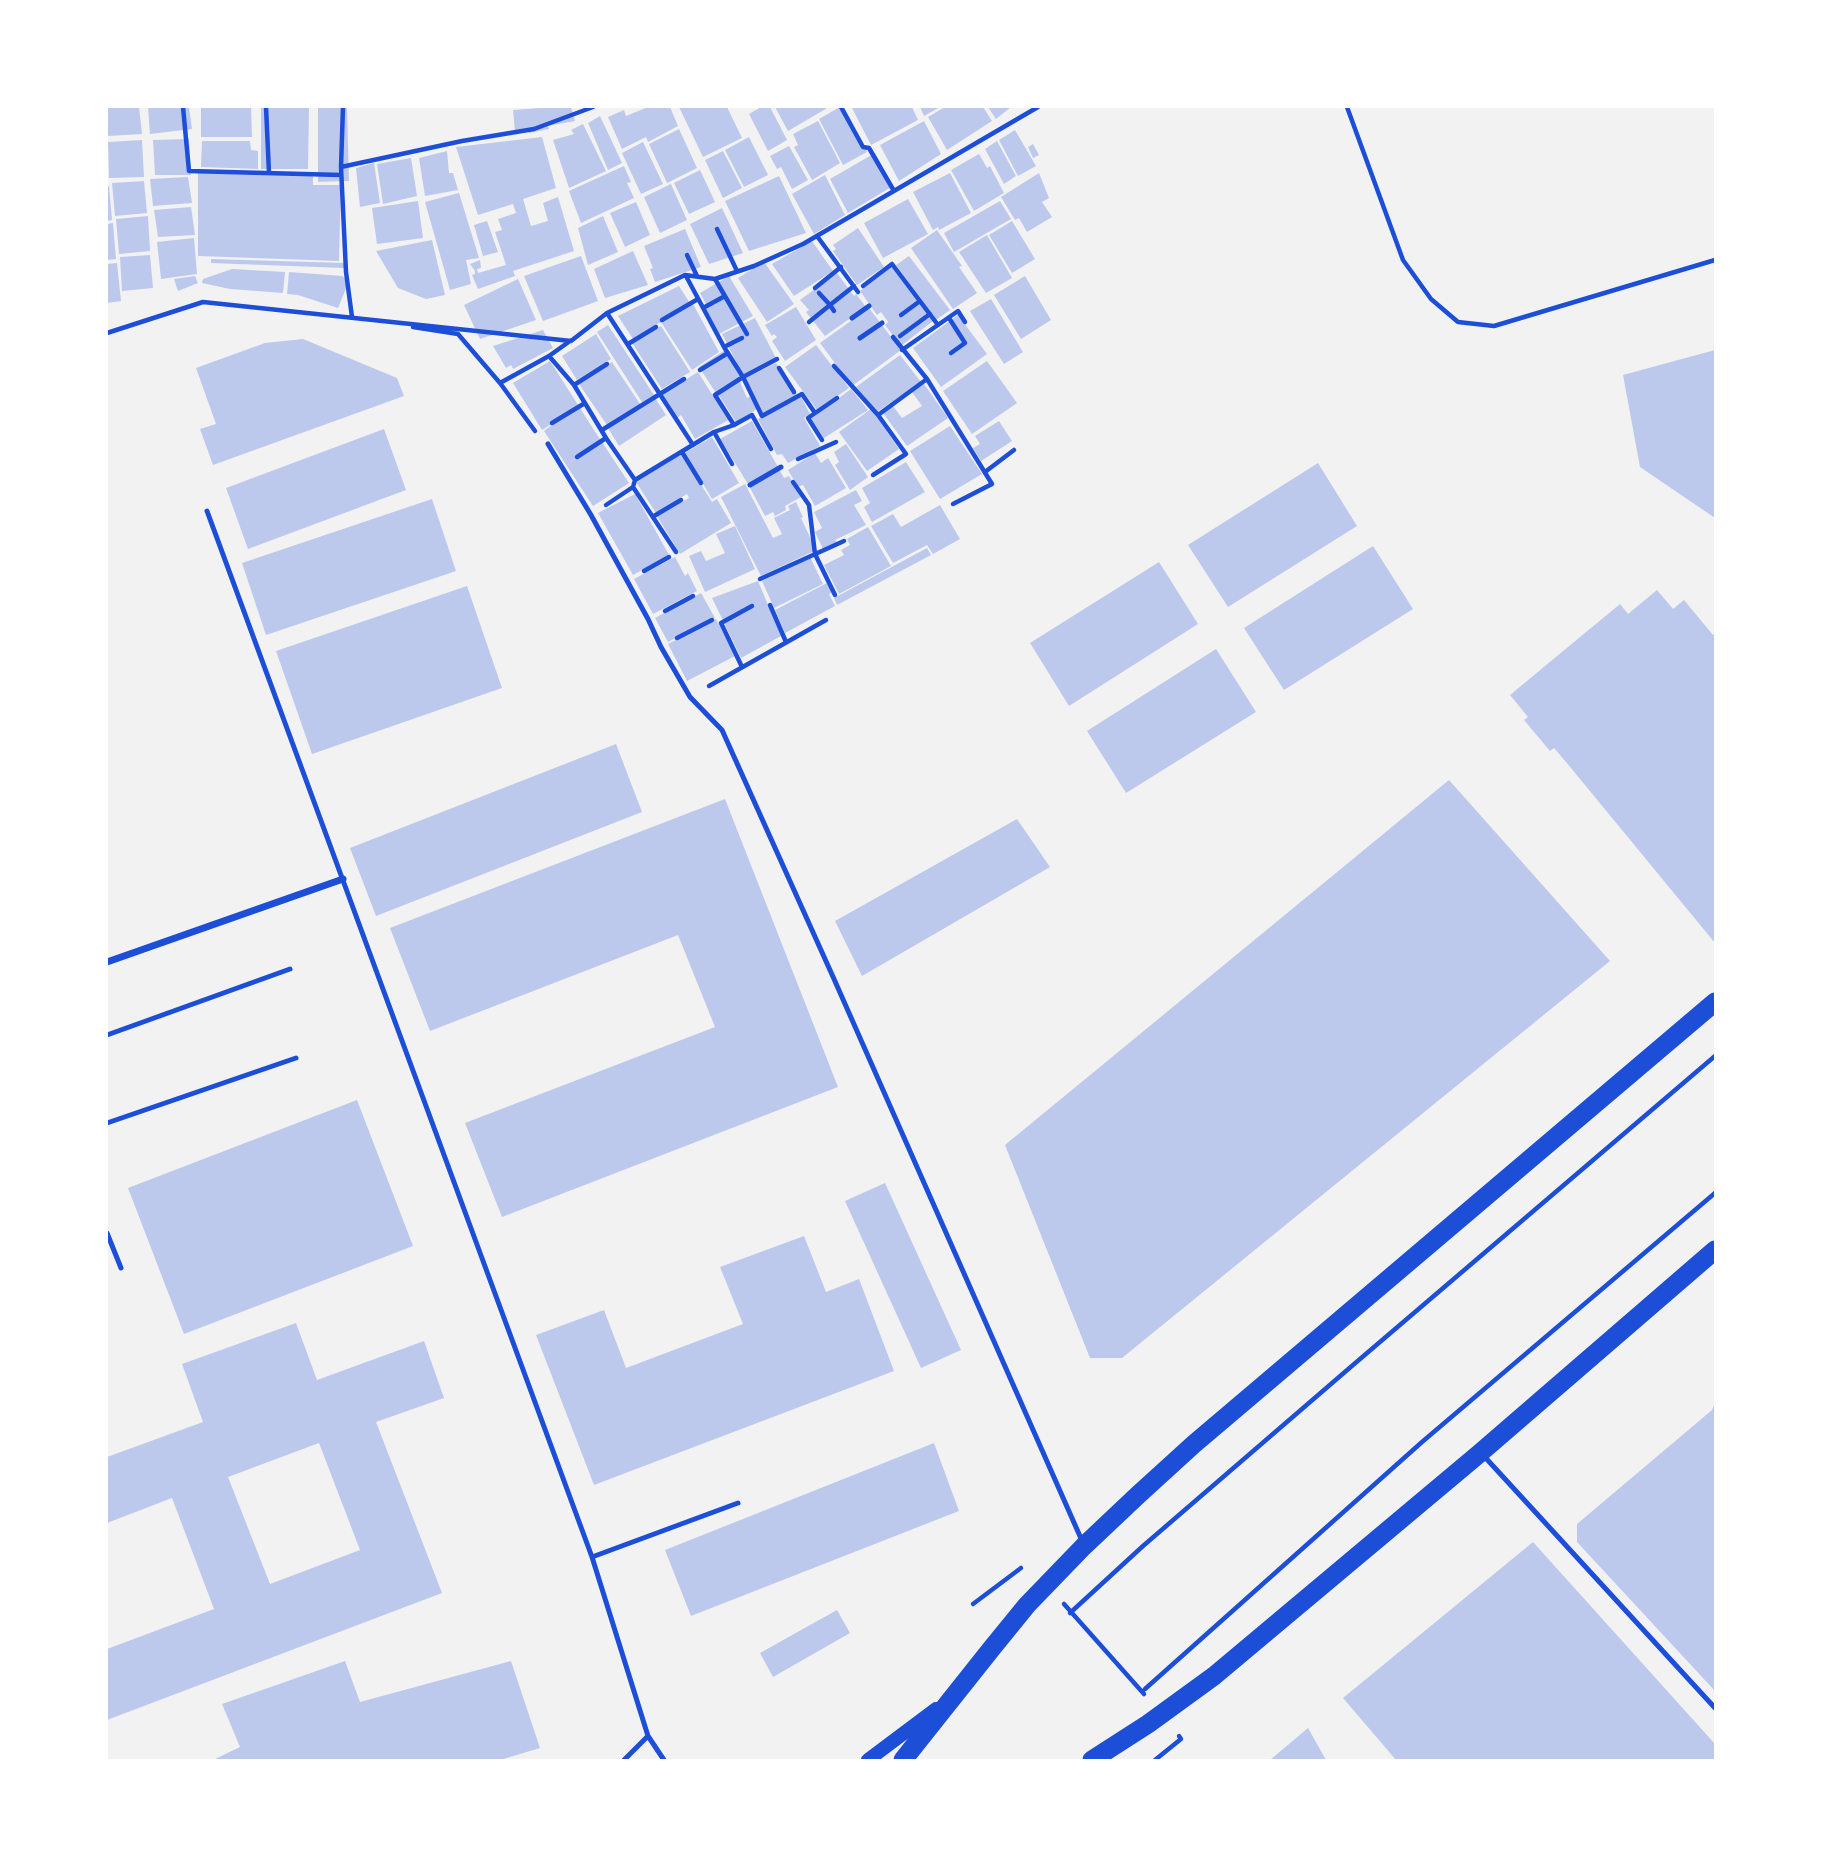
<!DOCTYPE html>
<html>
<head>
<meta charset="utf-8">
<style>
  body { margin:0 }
  #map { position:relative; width:1822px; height:1867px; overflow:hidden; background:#f2f2f2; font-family:"Titillium Web",sans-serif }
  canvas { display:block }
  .frame { position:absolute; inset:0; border:108px solid #fff; pointer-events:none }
</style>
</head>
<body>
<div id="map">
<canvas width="1822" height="1867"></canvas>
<div class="frame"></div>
</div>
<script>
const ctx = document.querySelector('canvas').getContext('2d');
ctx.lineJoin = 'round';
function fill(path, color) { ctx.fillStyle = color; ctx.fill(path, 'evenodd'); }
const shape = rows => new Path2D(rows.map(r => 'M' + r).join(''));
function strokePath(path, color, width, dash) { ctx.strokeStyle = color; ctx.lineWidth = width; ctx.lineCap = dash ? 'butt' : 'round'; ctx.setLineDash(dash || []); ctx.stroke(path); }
fill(shape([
  [107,107,139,107,142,134,108,136],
  [148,107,189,107,192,129,150,134],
  [201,107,251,107,252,137,201,137],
  [261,107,309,107,308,169,261,169],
  [318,107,347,107,349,181,318,182],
  [552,107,571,107,575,121,548,126,549,129,529,133,528,129,515,132,513,110],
  [648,107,670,107,678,126,648,142,646,137,622,149,608,117,624,110,626,116],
  [679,107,727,107,742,138,703,157],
  [761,107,770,107,787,140,768,151,749,114],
  [775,107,829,107,788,131],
  [840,107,844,107,852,122,849,124,857,132,867,152,843,165,819,119],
  [855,107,912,107,918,120,871,145,852,108],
  [920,107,940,107,924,116],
  [945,107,983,107,992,121,947,150,928,117],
  [988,107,1011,107,996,119],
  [600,116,622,163,608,170,588,123],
  [818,121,840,163,812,180,794,147,798,145,793,134],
  [924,121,941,154,899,181,880,145],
  [583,124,606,171,569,188,553,140,574,134,571,130],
  [679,129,697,168,667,183,649,144],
  [1015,130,1036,166,1018,176,999,140],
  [542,137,556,188,523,199,531,226,548,221,543,203,558,197,574,251,513,271,515,276,478,289,472,275,475,274,475,271,470,264,480,260,481,268,477,269,478,273,506,265,495,232,502,230,498,219,516,213,513,204,478,215,456,147],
  [749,137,768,175,744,187,725,150],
  [189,139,191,175,155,175,153,140],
  [142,140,144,177,109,178,108,142],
  [202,141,250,141,251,150,258,151,258,169,201,167],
  [997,141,1016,176,1004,184,985,149],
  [643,142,663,184,641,194,622,153],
  [1033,144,1039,155,1033,158,1028,147],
  [789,146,808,180,792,189,781,167,777,169,770,156],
  [447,151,449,173,453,173,458,190,425,196,419,158],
  [723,151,742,188,723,198,705,160],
  [875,153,893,186,848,213,830,179],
  [979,154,987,168,990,166,1004,193,974,211,951,170],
  [411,158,417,196,383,204,377,164],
  [374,163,380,203,360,207,356,168],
  [624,166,631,182,627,183,634,198,581,223,569,191],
  [700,170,715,202,689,214,674,183],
  [198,171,313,174,313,185,341,185,339,261,198,256],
  [950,173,971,213,939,230,938,227,933,230,913,192],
  [1039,173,1049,198,1042,202,1052,217,1027,232,1019,218,1015,220,1001,197],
  [825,175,845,215,814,234,792,194],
  [779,176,806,233,749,251,725,201],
  [188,177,192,203,153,206,150,179],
  [144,181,147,213,115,216,112,183],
  [671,184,687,220,660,233,644,197],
  [107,186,109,186,112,220,107,221],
  [459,193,479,258,466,260,471,284,450,290,425,202],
  [908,199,928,234,883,258,864,223],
  [418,201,423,238,377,244,372,208],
  [1000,201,1011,219,954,252,944,233],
  [636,202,650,235,625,247,610,213],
  [191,207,195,235,158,237,154,210],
  [722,208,743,253,709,264,690,224],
  [148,216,150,251,119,254,116,219],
  [603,216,618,252,588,265,578,228],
  [487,221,498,252,483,256,474,225],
  [1012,221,1035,259,1012,273,989,235],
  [113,223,116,259,107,260,107,224],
  [858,228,884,267,857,285,833,251,836,249,833,245],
  [685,229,701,267,655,282,650,269,653,268,644,246],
  [937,230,962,266,959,267,977,293,953,309,911,248],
  [987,235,1012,278,986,293,959,252],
  [194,238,197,274,161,279,157,242],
  [432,240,445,295,426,299,398,288,376,251],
  [812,241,833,271,794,296,772,264],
  [633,251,648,285,605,298,594,269],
  [150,255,153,288,122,291,120,257],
  [581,256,598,301,543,321,524,276],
  [909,256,950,310,936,320,896,265],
  [211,259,345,263,344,268,211,263],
  [764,262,794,304,767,322,738,278],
  [117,263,121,301,107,303,107,264],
  [892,266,933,321,901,346,885,325,888,322,881,312,877,315,860,291],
  [232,269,285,272,283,293,230,289,202,283,203,279],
  [289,272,342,276,349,281,338,308,298,295,287,294],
  [837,273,854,296,856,294,866,307,825,336,806,312,809,310,800,300],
  [195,276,198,283,178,291,174,279],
  [729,276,753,316,719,334,704,310,708,308,700,293],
  [1025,276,1051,320,1021,339,994,295],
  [518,279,536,320,480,339,464,305],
  [679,286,691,305,693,304,719,352,692,370,661,322,633,339,618,316],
  [991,299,1023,352,1004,364,970,311],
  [796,307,816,340,785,361,772,341,777,337,774,334,772,336,765,325],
  [869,308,901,350,852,386,820,343],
  [958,315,987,354,941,387,913,348],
  [755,318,776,358,743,375,722,334],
  [608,325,654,395,642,402,597,332],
  [661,326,690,372,662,389,632,343],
  [543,330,553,348,513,369,511,365,506,368,493,346],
  [596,334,611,359,577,380,562,356],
  [303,339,397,378,404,396,213,465,200,429,216,424,196,368,265,343],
  [816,345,849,388,817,410,785,367],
  [725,350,742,376,716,393,699,367],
  [1715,350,1715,518,1640,467,1623,375],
  [900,355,921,382,877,412,856,387],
  [550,361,601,441,570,462,602,442,629,483,593,506,544,431,561,418,542,430,513,383],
  [987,361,1017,403,972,434,943,391],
  [612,362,640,404,607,425,579,384],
  [776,363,797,394,763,414,745,378],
  [698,372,728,420,695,439,681,415,677,418,661,395],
  [739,380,747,398,751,396,757,409,736,422,718,394],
  [924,384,948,418,907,446,883,413,893,406,902,418,922,406,912,392],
  [851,389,868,410,824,438,811,419],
  [801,397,810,414,804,418,820,446,788,463,782,454,777,455,758,419],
  [655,398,666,415,619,446,608,428],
  [871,409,899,449,867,471,839,432],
  [752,421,778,467,748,484,720,439],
  [999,421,1012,441,981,461,973,448,980,444,975,436],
  [950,426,982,474,940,499,910,451],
  [384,429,406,490,248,549,226,488],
  [712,437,739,483,712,499,685,453],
  [846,444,868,477,850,490,835,465,839,462,834,452],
  [815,453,821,463,828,458,846,488,815,506,803,485,798,487,788,470],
  [682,454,712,502,717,499,731,523,680,554,657,516,689,498,687,494,656,513,636,482],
  [906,462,925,492,872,522,864,507,870,503,862,488],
  [1318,463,1357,526,1228,607,1188,545],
  [779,469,784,478,789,476,801,497,785,506,786,510,775,516,773,512,765,516,749,486],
  [745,484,773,538,782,534,774,518,790,510,788,506,796,502,803,517,801,518,816,550,761,576,721,497],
  [856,490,862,501,854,505,866,525,835,540,837,542,824,551,815,532,822,528,814,512],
  [635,494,669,555,633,575,598,513],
  [432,499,456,571,266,635,242,563],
  [940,505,960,539,933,554,927,545,893,563,871,526,893,514,901,527],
  [735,526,755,569,705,592,689,556,701,551,706,561,725,553,716,534],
  [868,527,891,566,839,594,824,565,844,555,841,550,850,545,847,539],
  [1373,546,1413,609,1284,690,1244,628],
  [927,548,931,555,837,605,834,598],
  [675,557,685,576,688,573,697,591,653,614,634,579],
  [810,557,823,584,774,608,762,581],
  [1159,562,1198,624,1069,706,1030,643],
  [758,581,781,636,741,658,712,598],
  [827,583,832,593,829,594,835,606,785,633,775,610],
  [467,586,502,688,312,754,276,651],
  [1657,590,1673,609,1684,600,1713,635,1715,633,1715,943,1566,762,1554,748,1550,751,1524,720,1528,717,1510,695,1620,604,1628,614],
  [701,593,715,618,668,642,655,618],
  [716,619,735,656,687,681,668,644],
  [1216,649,1256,712,1126,793,1087,731],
  [616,744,642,812,376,916,350,848],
  [1449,780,1610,961,1122,1358,1090,1358,1005,1145],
  [725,799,838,1087,502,1217,465,1123,715,1027,678,935,430,1031,390,928],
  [1017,819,1050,867,862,976,835,921],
  [357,1100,413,1246,184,1334,128,1188],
  [885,1183,961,1350,921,1368,845,1201],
  [804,1236,826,1292,859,1279,894,1371,594,1485,536,1335,604,1310,626,1368,743,1324,720,1267],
  [296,1323,317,1380,424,1341,444,1398,376,1422,442,1593,107,1720,107,1649,214,1609,172,1498,107,1523,107,1457,203,1422,182,1364],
  [319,1443,360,1550,270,1584,228,1477],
  [1715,1403,1715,1691,1577,1542,1577,1524,1712,1410],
  [934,1443,959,1511,691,1616,665,1550],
  [1533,1542,1715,1744,1715,1760,1396,1760,1343,1698],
  [837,1610,850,1633,773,1677,760,1653],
  [345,1661,360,1702,511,1661,540,1748,500,1760,213,1760,240,1747,222,1704],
  [1308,1728,1326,1760,1270,1760]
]), '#bdc9ec');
strokePath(shape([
  [183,107,189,171,341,175],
  [266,107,269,173],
  [343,107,341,167,346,272,352,317],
  [841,107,863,147,869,148,894,191],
  [1347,107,1403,260,1431,299,1458,322,1494,326,1715,260],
  [341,167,462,141,534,129,593,107],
  [717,229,737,271],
  [817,236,858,292],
  [687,255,697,276],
  [686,276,724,347,743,377,762,416,802,394,815,413],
  [715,279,747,334],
  [863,286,892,264,938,325],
  [815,288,841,267],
  [703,308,725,296],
  [834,311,830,305,854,286],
  [607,313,693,445],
  [901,315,920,301],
  [949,318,965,343,951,353],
  [662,320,698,299],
  [809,322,830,305,819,293],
  [413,327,458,334,500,383,535,431],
  [107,333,203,302,571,341,607,313,685,275,715,279,754,266,803,244,1038,107],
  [900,336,930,314],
  [893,337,927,379,992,484,953,504],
  [628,344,656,327],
  [724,347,742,338],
  [902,350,958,311,965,322],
  [549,356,574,385,606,438,635,480],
  [834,366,878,415],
  [779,368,794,392],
  [700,370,728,353],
  [500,383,549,356,570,341],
  [574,385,607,364],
  [552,423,585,403],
  [734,425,715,395,743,377,777,359],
  [602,430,684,379],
  [714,432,732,464],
  [822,440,808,418,837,398],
  [682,452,701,483],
  [577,457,606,438],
  [798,459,836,442],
  [985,472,1014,450],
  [873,475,906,454,878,415,927,379],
  [793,482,809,505,815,554,835,595],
  [633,487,676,552],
  [606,505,633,487,635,480,714,432,734,425,752,415,771,449],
  [654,516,681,500],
  [644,571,669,557],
  [760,579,844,541],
  [770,605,786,642],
  [665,611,693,596],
  [677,638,712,620],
  [742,667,721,623,752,606],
  [709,686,826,620],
  [973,1604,1021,1568],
  [1064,1604,1144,1694],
  [1070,1613,1143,1546,1353,1365,1715,1056],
  [1145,1689,1422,1442,1715,1193],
  [1155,1760,1181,1739,1179,1736]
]), '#1d4ed8', 4.5);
strokePath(shape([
  [852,318,869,306],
  [860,338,882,323],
  [548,444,591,515,648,619,661,647,690,697,722,730,834,979,1083,1543],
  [750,485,781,467],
  [207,511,592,1557,648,1736,664,1760],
  [107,1035,290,969],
  [107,1123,296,1058],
  [107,1233,121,1268],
  [1483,1455,1715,1708],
  [592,1557,738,1503],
  [624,1760,648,1736]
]), '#1d4ed8', 5);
strokePath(shape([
  [107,962,343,879]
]), '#1d4ed8', 7);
strokePath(shape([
  [868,1760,936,1709]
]), '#1d4ed8', 14);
strokePath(shape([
  [903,1760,992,1648,1027,1605,1084,1546,1138,1495,1194,1444,1715,1002],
  [1092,1760,1148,1724,1214,1676,1480,1453,1715,1250]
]), '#1d4ed8', 19);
</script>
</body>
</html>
